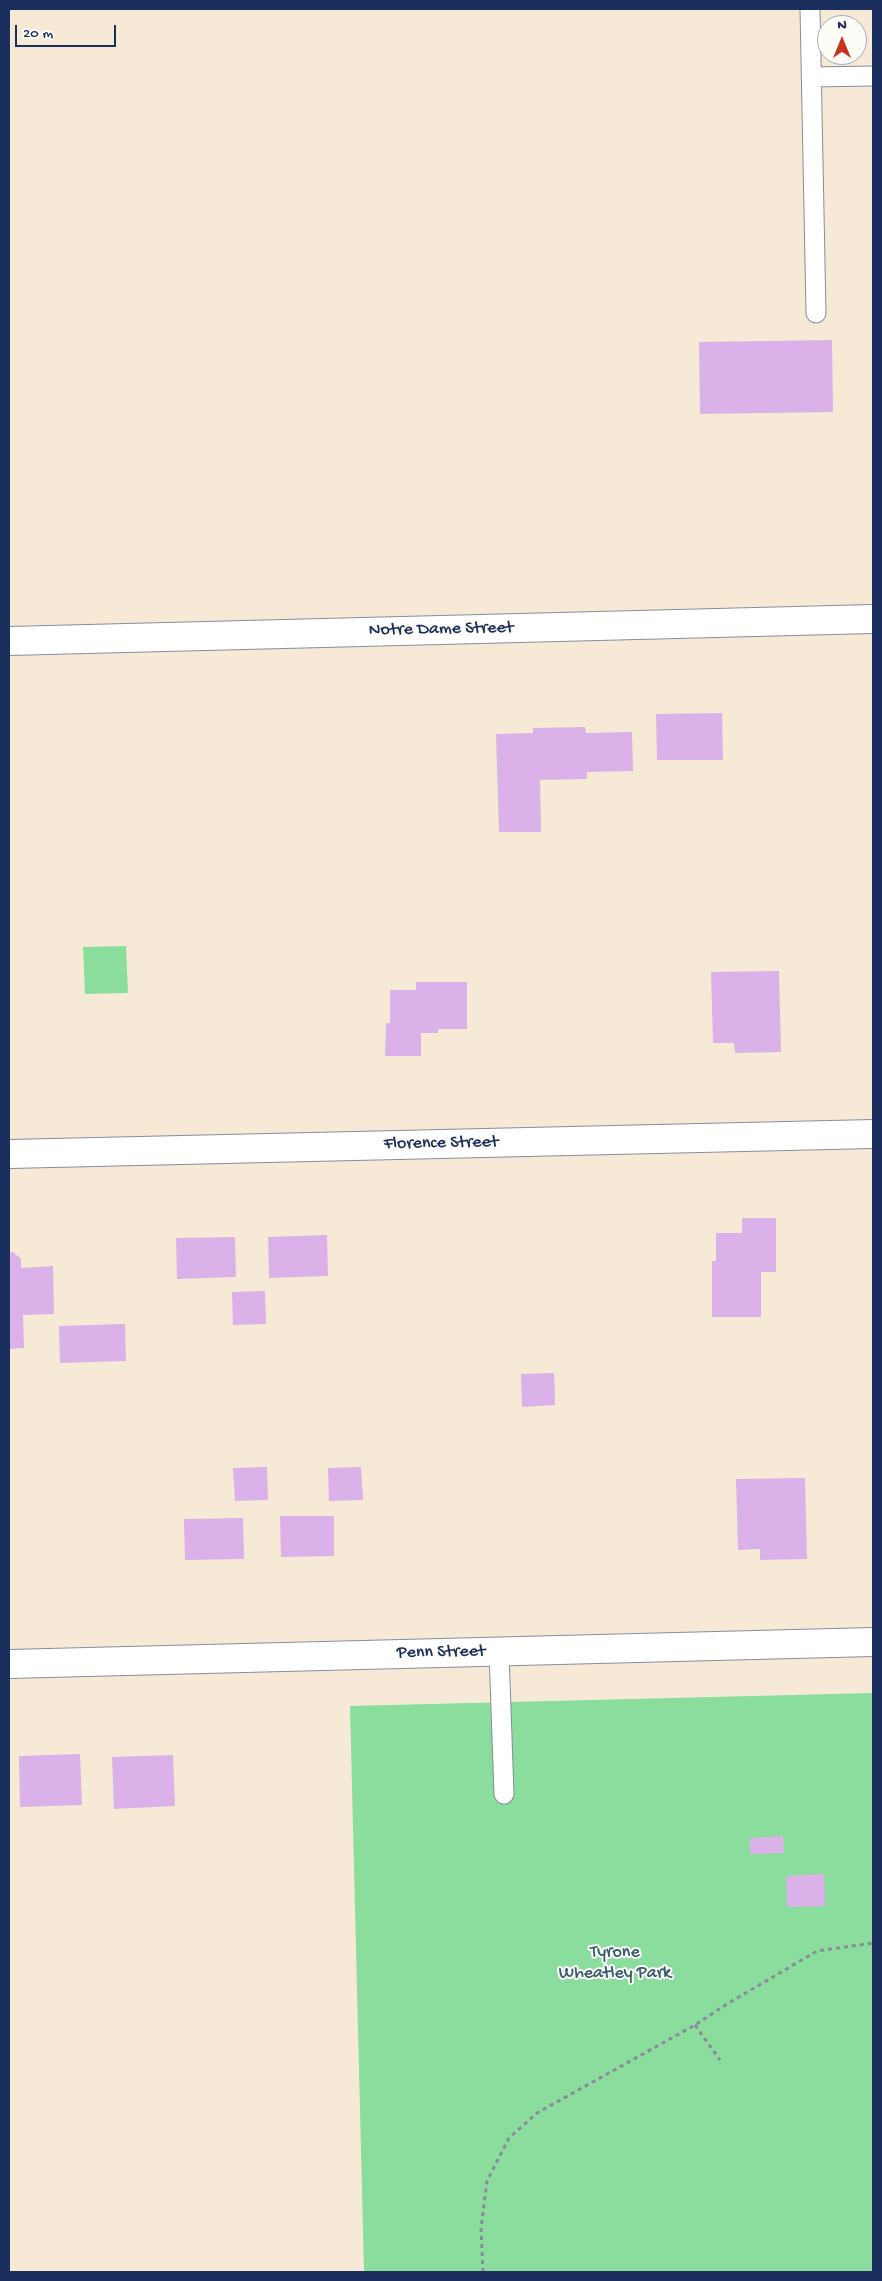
<!DOCTYPE html>
<html>
<head>
<meta charset="utf-8">
<style>
  body { margin:0 }
  #map { position:relative; width:882px; height:2281px; overflow:hidden; background:#f6ead6; font-family:"Gochi Hand",sans-serif }
  canvas { display:block }
  .frame { position:absolute; inset:0; border:10px solid #1b2f5e; pointer-events:none }
  .north { position:absolute; left:817px; top:15px; width:50px; height:50px; box-sizing:border-box; background:#fdfcf7; border:1px solid #a3aaba; border-radius:50%; rotate:0deg; font-size:14px; font-weight:700; line-height:20px; text-align:center; color:#1b2f5e }
  .north::after { content:''; display:block; margin:auto; width:18px; height:22px; background:#c8321e; clip-path:polygon(50% 0,100% 100%,50% 72%,0 100%) }
  .scale { position:absolute; left:15px; top:25px; width:101px; height:22px; box-sizing:border-box; border:2px solid #1b2f5e; border-top:0; padding-left:6px; font-size:15px; line-height:18px; white-space:nowrap; color:#1b2f5e; -webkit-text-stroke:4px #fdfcf7; paint-order:stroke }
</style>
</head>
<body>
<div id="map">
<canvas width="882" height="2281"></canvas>
<div class="frame"></div>
<div class="north">N</div>
<div class="scale">20 m</div>
</div>
<script>
const ctx = document.querySelector('canvas').getContext('2d');
ctx.lineJoin = 'round';
function fill(path, color) { ctx.fillStyle = color; ctx.fill(path, 'evenodd'); }
const shape = rows => new Path2D(rows.map(r => 'M' + r).join(''));
function strokePath(path, color, width, dash) { ctx.strokeStyle = color; ctx.lineWidth = width; ctx.lineCap = dash ? 'butt' : 'round'; ctx.setLineDash(dash || []); ctx.stroke(path); }
function drawText(font, color, halo, rows, align = 'center') {
  ctx.font = font + ' "Gochi Hand",sans-serif'; ctx.lineWidth = 4; ctx.setLineDash([]); ctx.textBaseline = 'middle'; ctx.strokeStyle = halo; ctx.fillStyle = color; for (const [text, x, y, turn = 0] of rows) {
    ctx.save(); ctx.translate(x, y); ctx.rotate((+turn || 0) * Math.PI / 180); ctx.textAlign = isNaN(turn) ? turn : align; if (halo) ctx.strokeText(text, 0, 0); ctx.fillText(text, 0, 0); ctx.restore();
  }
}
fill(shape([
  [126,946,128,993,85,994,83,947],
  [873,1693,873,2272,364,2272,350,1706]
]), '#8add9d');
fill(shape([
  [832,340,833,412,700,414,699,342],
  [722,713,723,760,657,760,656,714],
  [585,727,586,733,632,732,633,771,587,772,587,779,540,780,541,832,499,832,496,734,533,733,533,728],
  [779,971,781,1052,735,1053,734,1043,713,1043,711,972],
  [416,982,467,982,467,1029,438,1029,438,1033,421,1033,421,1056,385,1056,386,1023,390,1023,390,990,416,990],
  [742,1218,776,1218,776,1272,761,1272,761,1317,712,1317,712,1261,716,1261,716,1233,742,1233],
  [327,1235,328,1276,269,1278,268,1237],
  [235,1237,236,1277,177,1279,176,1238],
  [13,1252,21,1259,21,1268,53,1266,54,1314,23,1315,24,1348,9,1349,9,1253],
  [265,1291,266,1324,233,1325,232,1292],
  [125,1324,126,1361,60,1363,59,1326],
  [554,1373,555,1405,522,1407,521,1374],
  [267,1467,268,1500,235,1501,233,1468],
  [361,1467,363,1500,329,1501,328,1468],
  [805,1478,807,1559,760,1560,760,1549,738,1550,736,1479],
  [280,1516,334,1516,334,1556,281,1557],
  [243,1518,244,1559,185,1560,184,1519],
  [80,1754,82,1805,20,1807,19,1756],
  [173,1755,175,1806,114,1809,112,1757],
  [783,1836,784,1853,750,1854,750,1838],
  [824,1874,825,1906,787,1907,786,1876]
]), '#dab1e8');
const service = shape([
  [810,9,816,313],
  [811,77,873,76],
  [499,1652,504,1794]
]);
const minor = shape([
  [9,641,873,619],
  [9,1154,873,1134],
  [9,1664,873,1642]
]);
strokePath(service, '#888c9a', 21);
strokePath(minor, '#888c9a', 30);
strokePath(shape([
  [695,2025,720,2060],
  [483,2272,481,2228,487,2181,509,2138,537,2113,695,2025,727,2004,817,1951,873,1943]
]), '#888c9a', 3, [4, 4]);
strokePath(service, '#fff', 19);
strokePath(minor, '#fff', 28);
drawText('18px', '#1b2f5e', '#fdfcf7', [
  ["Notre Dame Street",441,630,-1],
  ["Florence Street",441,1144,-1],
  ["Penn Street",441,1653,-1]
]);
drawText('18px', '#375a6e', '#fdfcf7', [
  ["Tyrone",615,1953],
  ["Wheatley Park",615,1974]
]);
</script>
</body>
</html>
